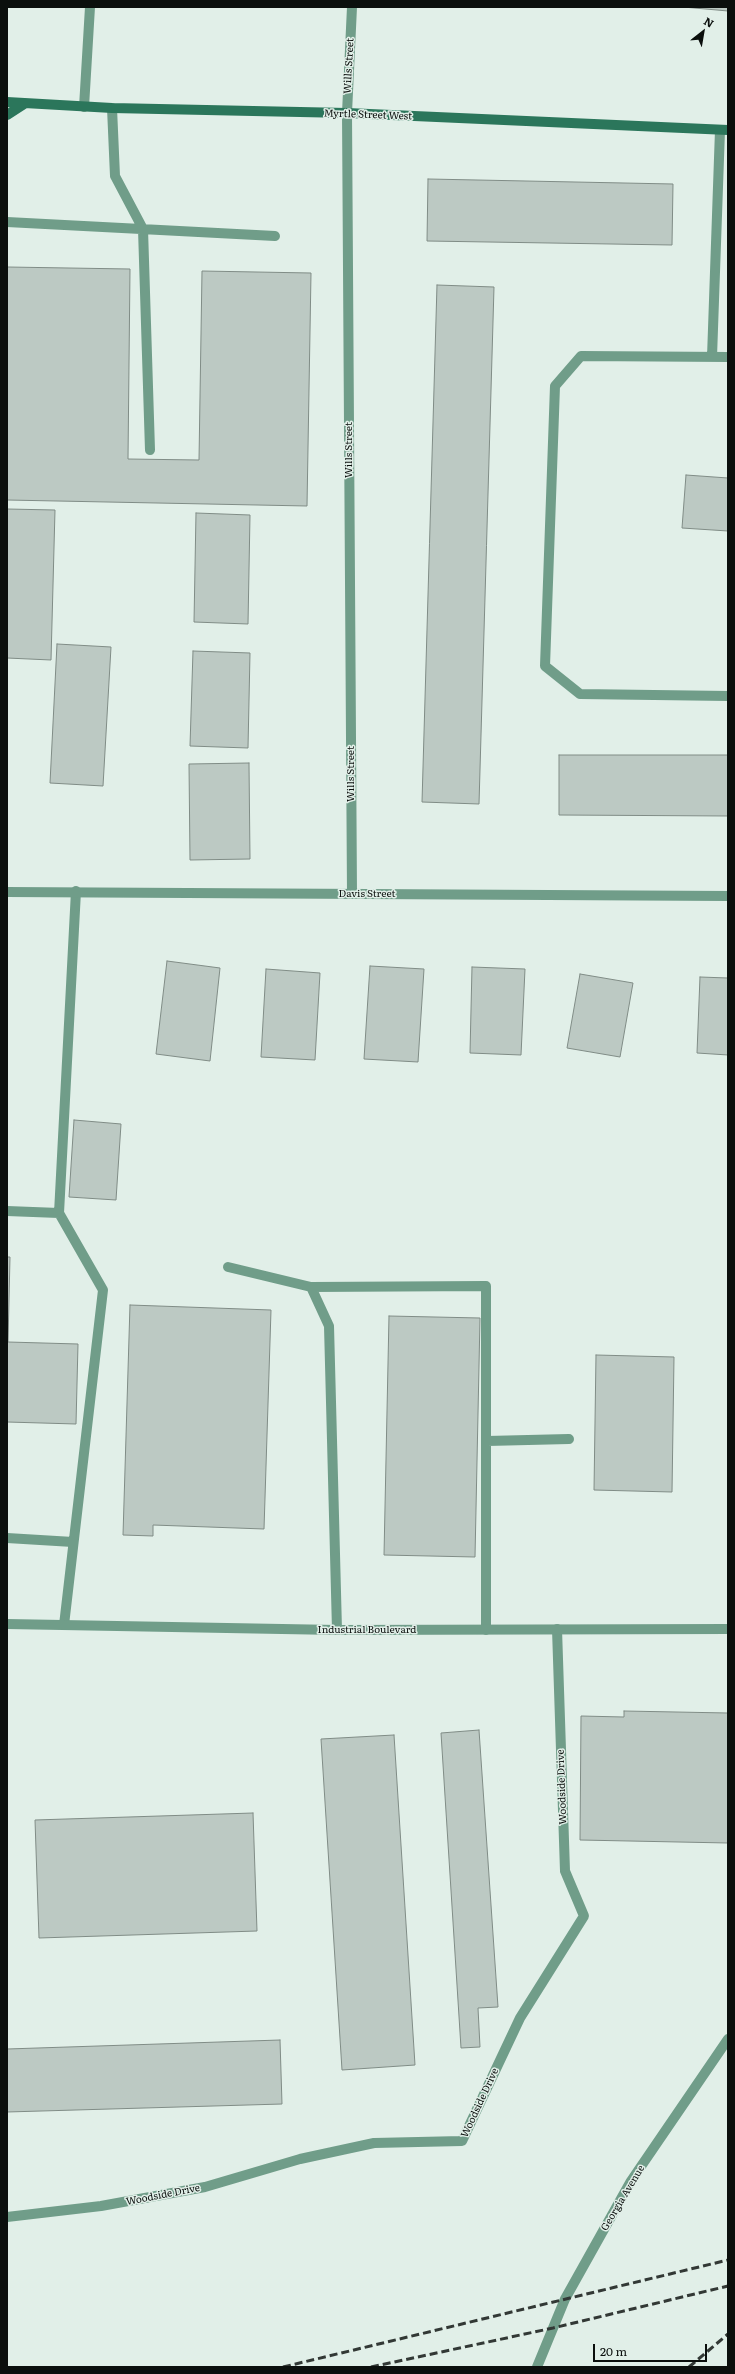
<!DOCTYPE html>
<html>
<head>
<meta charset="utf-8">
<style>
  body { margin:0 }
  #map { position:relative; width:735px; height:2374px; overflow:hidden; background:#e1efe8; font-family:Literata,serif }
  canvas { display:block }
  .frame { position:absolute; inset:0; border:8px solid #0b0f0d; pointer-events:none }
  .north { position:absolute; left:683px; top:12px; width:40px; height:40px; -webkit-text-stroke:3px #e1efe8; paint-order:stroke; rotate:31deg; font-size:11px; font-weight:700; line-height:16px; text-align:center; color:#0b0f0d }
  .north::after { content:''; display:block; margin:auto; width:14px; height:18px; background:#0b0f0d; clip-path:polygon(50% 0,100% 100%,50% 72%,0 100%) }
  .scale { position:absolute; left:593px; top:2344px; width:114px; height:18px; box-sizing:border-box; border:2px solid #0b0f0d; border-top:0; padding-left:5px; font-size:12px; line-height:14px; white-space:nowrap; color:#0b0f0d; -webkit-text-stroke:3px #e1efe8; paint-order:stroke }
</style>
</head>
<body>
<div id="map">
<canvas width="735" height="2374"></canvas>
<div class="frame"></div>
<div class="north">N</div>
<div class="scale">20 m</div>
</div>
<script>
const ctx = document.querySelector('canvas').getContext('2d');
ctx.lineJoin = 'round';
function fill(path, color) { ctx.fillStyle = color; ctx.fill(path, 'evenodd'); }
const shape = rows => new Path2D(rows.map(r => 'M' + r).join(''));
function strokePath(path, color, width, dash) { ctx.strokeStyle = color; ctx.lineWidth = width; ctx.lineCap = dash ? 'butt' : 'round'; ctx.setLineDash(dash || []); ctx.stroke(path); }
function drawText(font, color, halo, rows, align = 'center') {
  ctx.font = font + ' Literata,serif'; ctx.lineWidth = 3; ctx.setLineDash([]); ctx.textBaseline = 'middle'; ctx.strokeStyle = halo; ctx.fillStyle = color; for (const [text, x, y, turn = 0] of rows) {
    ctx.save(); ctx.translate(x, y); ctx.rotate((+turn || 0) * Math.PI / 180); ctx.textAlign = isNaN(turn) ? turn : align; if (halo) ctx.strokeText(text, 0, 0); ctx.fillText(text, 0, 0); ctx.restore();
  }
}
const building = shape([
  [683,7,728,7,728,11,683,7],
  [428,179,673,184,672,245,427,241,428,179],
  [7,267,130,269,128,459,199,460,202,271,311,273,307,506,7,500,7,267],
  [437,285,494,287,479,804,422,802,437,285],
  [686,475,728,478,728,531,682,528,686,475],
  [7,509,55,510,51,660,7,658,7,662,7,509],
  [196,513,250,515,248,624,194,622,196,513],
  [57,644,111,647,103,786,50,783,57,644],
  [193,651,250,653,248,748,190,746,193,651],
  [559,755,728,755,728,816,559,815,559,755],
  [249,763,250,859,190,860,189,764,249,763],
  [167,961,220,968,210,1061,156,1054,167,961],
  [370,966,424,969,418,1062,364,1059,370,966],
  [472,967,525,969,521,1055,470,1053,472,967],
  [266,969,320,973,315,1060,261,1057,266,969],
  [580,974,633,983,620,1057,567,1048,580,974],
  [700,977,728,978,728,1055,697,1053,700,977],
  [74,1120,121,1124,116,1200,69,1197,74,1120],
  [7,1257,10,1257,8,1342,78,1344,76,1424,7,1422,7,1257],
  [130,1305,271,1310,264,1529,153,1525,153,1536,123,1535,130,1305],
  [389,1316,480,1318,475,1557,384,1555,389,1316],
  [596,1355,674,1357,672,1492,594,1490,596,1355],
  [624,1711,728,1713,728,1843,580,1840,581,1716,624,1717,624,1711],
  [479,1730,498,2007,478,2008,480,2047,461,2048,441,1733,479,1730],
  [394,1735,415,2065,342,2070,321,1739,394,1735],
  [253,1813,257,1931,39,1938,35,1820,253,1813],
  [280,2040,282,2104,7,2112,7,2049,280,2040]
]);
fill(building, '#bcc9c3');
strokePath(building, '#808c86', 1);
strokePath(shape([
  [84,107,90,7],
  [112,108,115,176,143,229,150,450],
  [7,222,275,236],
  [712,357,720,130],
  [728,357,581,356,555,386,545,666,580,694,728,696],
  [7,1211,59,1213,103,1290,64,1625],
  [59,1213,76,891],
  [228,1267,311,1287,329,1326,337,1630],
  [311,1287,486,1286,486,1630],
  [487,1441,569,1439],
  [7,1538,73,1542]
]), '#709d89', 10);
strokePath(shape([
  [7,892,728,896],
  [352,894,347,113,352,7],
  [7,2217,101,2206,205,2187,300,2159,374,2143,462,2141,520,2018,584,1916,565,1871,557,1629],
  [537,2367,565,2299,631,2181,728,2039]
]), '#709d89', 10);
strokePath(shape([
  [7,1624,337,1630,728,1629]
]), '#709d89', 10);
strokePath(shape([
  [7,102,112,108,347,113,728,130],
  [7,115,24,104]
]), '#2b765b', 10);
strokePath(shape([
  [283,2367,728,2260],
  [371,2367,553,2328,728,2286],
  [689,2367,728,2334]
]), '#323835', 3, [8, 4]);
drawText('10px', '#0b0f0d', '#e1efe8', [
  ["Wills Street",349,66,-87],
  ["Myrtle Street West",368,115,2],
  ["Wills Street",349,450,-90],
  ["Wills Street",351,774,-90],
  ["Davis Street",367,894],
  ["Industrial Boulevard",367,1630],
  ["Woodside Drive",562,1787,-92],
  ["Woodside Drive",480,2103,-65],
  ["Woodside Drive",163,2195,-11],
  ["Georgia Avenue",623,2198,-59]
]);
</script>
</body>
</html>
